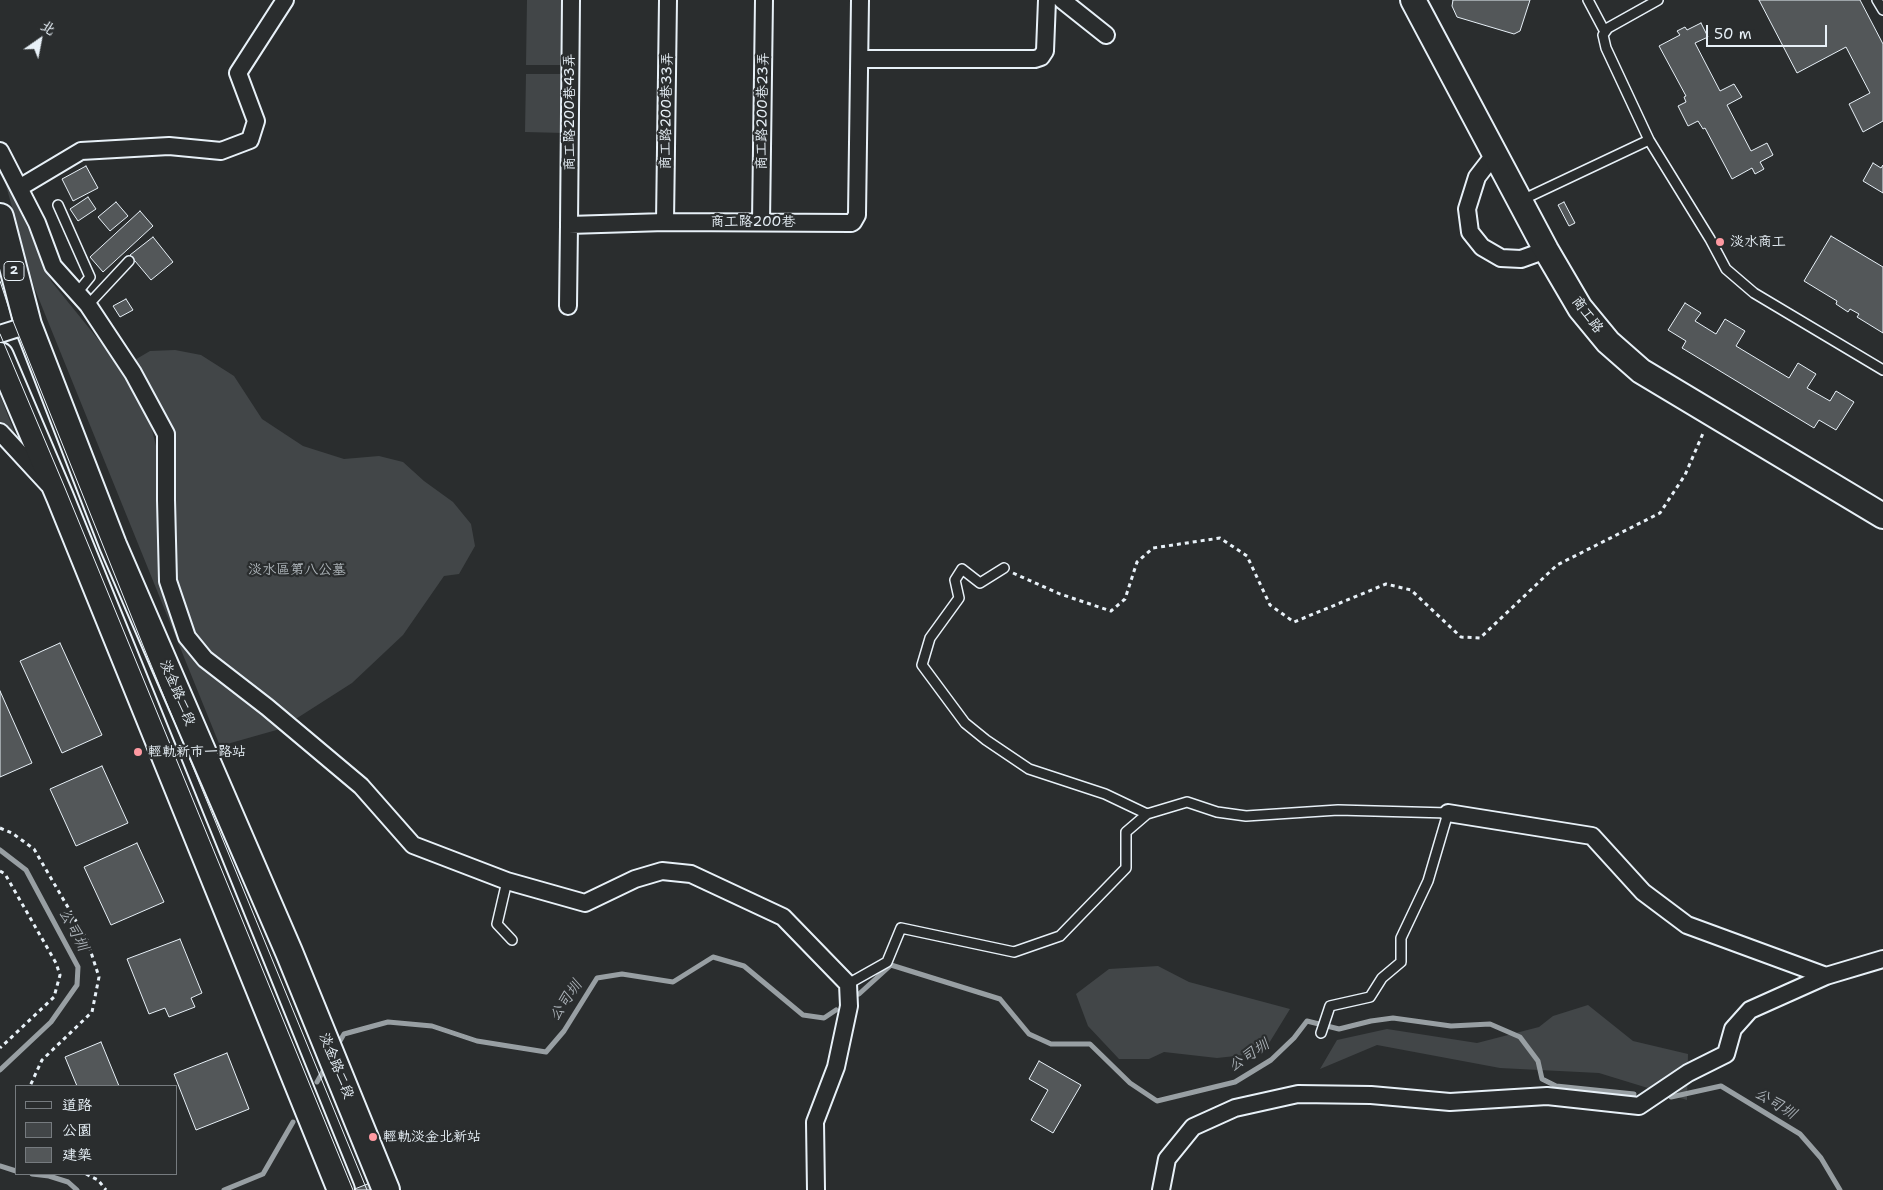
<!DOCTYPE html>
<html>
<head>
<meta charset="utf-8">
<style>
  body { margin:0 }
  #map { position:relative; width:1883px; height:1190px; overflow:hidden; background:#2a2d2e; font-family:"Shantell Sans","LXGW WenKai TC",sans-serif }
  canvas { display:block }
  .legend { position:absolute; left:15px; top:1085px; width:162px; height:90px; box-sizing:border-box; background:#2a2d2e; border:1px solid #767b7f; margin:0; padding:6px 9px; list-style:none; font-size:15px; color:#e8f1f8 }
  .legend li { display:flex; align-items:center; gap:10px; height:25px }
  .legend b { width:25px; border:1px solid #767b7f }
  .north { position:absolute; left:15px; top:15px; width:50px; height:50px; -webkit-text-stroke:4px #2a2d2e; paint-order:stroke; rotate:33deg; font-size:14px; font-weight:700; line-height:20px; text-align:center; color:#e8f1f8 }
  .north::after { content:''; display:block; margin:auto; width:18px; height:22px; background:#e8f1f8; clip-path:polygon(50% 0,100% 100%,50% 72%,0 100%) }
  .scale { position:absolute; left:1706px; top:25px; width:121px; height:22px; box-sizing:border-box; border:2px solid #e8f1f8; border-top:0; padding-left:6px; font-size:15px; line-height:18px; white-space:nowrap; color:#e8f1f8; -webkit-text-stroke:4px #2a2d2e; paint-order:stroke }
</style>
</head>
<body>
<div id="map">
<canvas width="1883" height="1190"></canvas>
<ul class="legend">
<li><b style="height:6px;background:#2a2d2e"></b>道路</li>
<li><b style="height:14px;background:#424648"></b>公園</li>
<li><b style="height:14px;background:#535759"></b>建築</li>
</ul>
<div class="north">北</div>
<div class="scale">50 m</div>
</div>
<script>
const ctx = document.querySelector('canvas').getContext('2d');
ctx.lineJoin = 'round';
function fill(path, color) { ctx.fillStyle = color; ctx.fill(path, 'evenodd'); }
const shape = rows => new Path2D(rows.map(r => 'M' + r).join(''));
function strokePath(path, color, width, dash) { ctx.strokeStyle = color; ctx.lineWidth = width; ctx.lineCap = dash ? 'butt' : 'round'; ctx.setLineDash(dash || []); ctx.stroke(path); }
function drawText(font, color, halo, rows, align = 'center') {
  ctx.font = font + ' "Shantell Sans","LXGW WenKai TC",sans-serif'; ctx.lineWidth = 4.5; ctx.setLineDash([]); ctx.textBaseline = 'middle'; ctx.strokeStyle = halo; ctx.fillStyle = color; for (const [text, x, y, turn = 0] of rows) {
    ctx.save(); ctx.translate(x, y); ctx.rotate((+turn || 0) * Math.PI / 180); ctx.textAlign = isNaN(turn) ? turn : align; if (halo) ctx.strokeText(text, 0, 0); ctx.fillText(text, 0, 0); ctx.restore();
  }
}
fill(shape([
  [527,0,565,0,565,65,526,65],
  [526,74,564,74,564,133,525,132],
  [4,178,13,194,51,281,110,354,150,422,158,454,162,581,202,665,275,725,192,634,174,580,172,432,133,361,150,351,175,350,201,355,234,376,262,419,303,446,344,459,379,456,403,462,424,481,453,502,471,524,475,546,459,574,444,576,403,635,352,683,280,729,220,746,34,287],
  [0,395,17,439,0,422],
  [1158,966,1189,982,1290,1009,1263,1053,1217,1058,1164,1052,1149,1059,1119,1059,1088,1026,1076,994,1109,969],
  [1588,1005,1633,1041,1688,1054,1687,1100,1599,1073,1500,1068,1377,1045,1320,1069,1337,1040,1387,1029,1477,1043,1539,1027,1553,1016]
]), '#424648');
strokePath(shape([
  [0,850,26,870,78,967,77,985,51,1022,0,1070],
  [859,994,891,965,1000,999,1029,1034,1051,1044,1090,1044,1130,1083,1157,1101,1235,1082,1271,1060,1294,1038,1307,1021,1339,1029,1371,1021,1393,1018,1451,1026,1490,1024,1520,1037,1538,1061,1542,1079,1556,1086,1634,1094],
  [337,1046,344,1034,388,1022,432,1026,477,1041,546,1052,564,1031,597,978,622,974,673,982,713,957,744,966,803,1015,824,1018,836,1010],
  [317,1082,326,1066],
  [1671,1097,1721,1086,1800,1134,1821,1158,1840,1190],
  [0,1166,16,1171],
  [32,1174,49,1176,68,1182,77,1190],
  [224,1190,263,1174,293,1122]
]), '#989fa3', 5);
const building = shape([
  [1453,0,1530,0,1520,31,1514,34,1457,17,1452,6,1453,0],
  [1759,0,1860,0,1883,44,1883,121,1863,132,1849,104,1870,93,1846,47,1797,73,1759,0],
  [1701,23,1708,37,1695,43,1720,91,1734,84,1742,97,1727,105,1751,151,1767,143,1773,155,1760,162,1764,169,1755,174,1752,168,1732,179,1705,128,1703,129,1698,121,1688,126,1678,106,1686,102,1684,97,1686,96,1659,46,1680,35,1677,31,1685,27,1687,30,1701,23],
  [1873,163,1881,168,1883,165,1883,193,1863,181,1873,163],
  [86,166,98,188,73,201,62,179,86,166],
  [88,197,96,209,78,221,70,209,88,197],
  [116,202,128,216,110,231,98,217,116,202],
  [1564,202,1575,223,1569,226,1558,205,1564,202],
  [140,211,153,226,103,272,90,257,140,211],
  [1831,236,1883,267,1883,333,1857,317,1859,314,1850,309,1848,312,1836,304,1837,301,1804,281,1831,236],
  [153,237,173,262,151,280,130,255,153,237],
  [126,299,133,310,120,317,113,306,126,299],
  [1685,303,1701,313,1695,321,1716,334,1725,319,1745,331,1736,346,1789,378,1798,363,1816,374,1807,388,1830,401,1836,391,1854,402,1836,430,1819,420,1814,428,1682,348,1686,341,1668,330,1685,303],
  [60,643,102,735,62,753,20,661,60,643],
  [0,691,32,763,0,777,0,691],
  [102,766,128,823,76,846,50,789,102,766],
  [137,843,164,902,111,925,84,867,137,843],
  [180,939,202,993,191,998,195,1007,169,1017,165,1008,149,1014,127,959,180,939],
  [101,1042,119,1086,77,1086,65,1057,101,1042],
  [227,1053,249,1109,196,1130,174,1074,227,1053],
  [1039,1061,1081,1085,1053,1133,1031,1120,1048,1090,1029,1079,1039,1061],
  [378,1180,382,1190,352,1190,378,1180]
]);
fill(building, '#535759');
strokePath(building, '#e8f1f8', 1);
const lane = shape([
  [1588,0,1605,32],
  [1877,0,1883,10],
  [1649,140,1606,48,1603,35,1608,28,1658,0],
  [1522,200,1649,140,1710,239,1726,269,1754,293,1883,370],
  [58,205,90,277,77,293],
  [88,305,129,261],
  [1004,568,980,583,962,569,955,580,959,598,930,638,922,665,965,723,986,740,1029,769,1105,794,1147,814],
  [507,881,497,924,512,940],
  [848,984,887,962,901,928,1014,952,1060,936,1126,868,1126,832,1147,814,1187,802,1217,812,1246,816,1338,810,1448,813,1428,881,1401,938,1401,962,1382,978,1370,997,1330,1006,1321,1033]
]);
const street = shape([
  [1062,0,1106,35],
  [860,59,1035,59,1041,57,1045,51,1047,0],
  [0,151,37,223,53,266,88,305,133,373,166,434,166,500,168,581,187,637,205,659,267,707,361,786,413,845,507,881,585,903,635,879,662,871,691,874,783,917,848,984,849,1006,836,1067,815,1122,816,1190],
  [1494,155,1477,177,1467,209,1470,232,1482,247,1501,258,1521,259,1546,250],
  [19,188,81,151,169,146,221,151,250,140,256,121,238,73,285,0],
  [665,222,668,0],
  [761,222,764,0],
  [569,225,571,0],
  [568,306,569,225,665,222,851,223,853,222,857,215,860,0],
  [0,334,28,325],
  [0,432,48,484],
  [1448,813,1592,836,1643,892,1687,925,1826,976],
  [1161,1190,1167,1159,1193,1127,1235,1108,1298,1094,1371,1095,1450,1102,1547,1096,1639,1106,1688,1073,1726,1054,1733,1029,1750,1010,1826,976,1883,959]
]);
const secondary = shape([
  [1413,0,1546,250,1580,308,1608,342,1641,371,1883,516]
]);
const primary = shape([
  [0,217,28,325,113,545,289,952,386,1190],
  [0,356,60,497,341,1190]
]);
strokePath(lane, '#e8f1f8', 12);
strokePath(street, '#e8f1f8', 20);
strokePath(secondary, '#e8f1f8', 28);
strokePath(primary, '#e8f1f8', 30);
strokePath(shape([
  [1013,573,1060,594,1111,611,1125,599,1137,562,1153,548,1220,538,1247,556,1270,605,1294,622,1386,584,1411,590,1461,637,1480,638,1557,565,1660,513,1685,475,1704,431],
  [0,828,12,833,34,849,87,940,99,977,92,1012,42,1060,30,1086],
  [0,871,5,874,56,963,60,975,54,997,0,1048],
  [86,1174,98,1180,106,1190]
]), '#e8f1f8', 3, [4, 4]);
strokePath(lane, '#2a2d2e', 9);
strokePath(street, '#2a2d2e', 16);
strokePath(secondary, '#2a2d2e', 24);
strokePath(primary, '#2a2d2e', 26);
strokePath(shape([
  [0,281,13,321,144,648,367,1190],
  [0,334,65,488,353,1190]
]), '#e8f1f8', 1);
for (const [x, y, r, color] of [
  [1720,242,5,"#ff9aa2"],
  [138,752,5,"#ff9aa2"],
  [373,1137,5,"#ff9aa2"]
]) { const dot = new Path2D(); dot.arc(x, y, r, 0, 2 * Math.PI); ctx.fillStyle = color; ctx.fill(dot); strokePath(dot, '#2a2d2e', 2); }
for (const [x, y, w] of [
  [14,271,20]
]) { const box = new Path2D(); box.roundRect(x - w / 2, y - 9.5, w, 19, 4); ctx.fillStyle = '#2a2d2e'; ctx.fill(box); strokePath(box, '#e8f1f8', 1); }
drawText('bold 12px', '#e8f1f8', null, [
  ["2",14,271]
]);
drawText('14px', '#e8f1f8', '#2a2d2e', [
  ["商工路200巷33弄",667,111,-89],
  ["商工路200巷23弄",763,111,-89],
  ["商工路200巷43弄",570,112,-90],
  ["商工路200巷",753,222],
  ["商工路",1587,315,53],
  ["淡金路二段",177,693,67],
  ["淡金路二段",336,1066,68]
]);
drawText('14px', '#e8f1f8', '#2a2d2e', [
  ["淡水商工",1730,242],
  ["輕軌新市一路站",148,752],
  ["輕軌淡金北新站",383,1137]
], 'left');
drawText('14px', '#aeb5ba', '#2a2d2e', [
  ["淡水區第八公墓",297,570]
]);
drawText('italic 15px', '#acb3b9', '#2a2d2e', [
  ["公司圳",73,930,62],
  ["公司圳",566,1001,-56],
  ["公司圳",1249,1056,-34],
  ["公司圳",1775,1104,31]
]);
</script>
</body>
</html>
